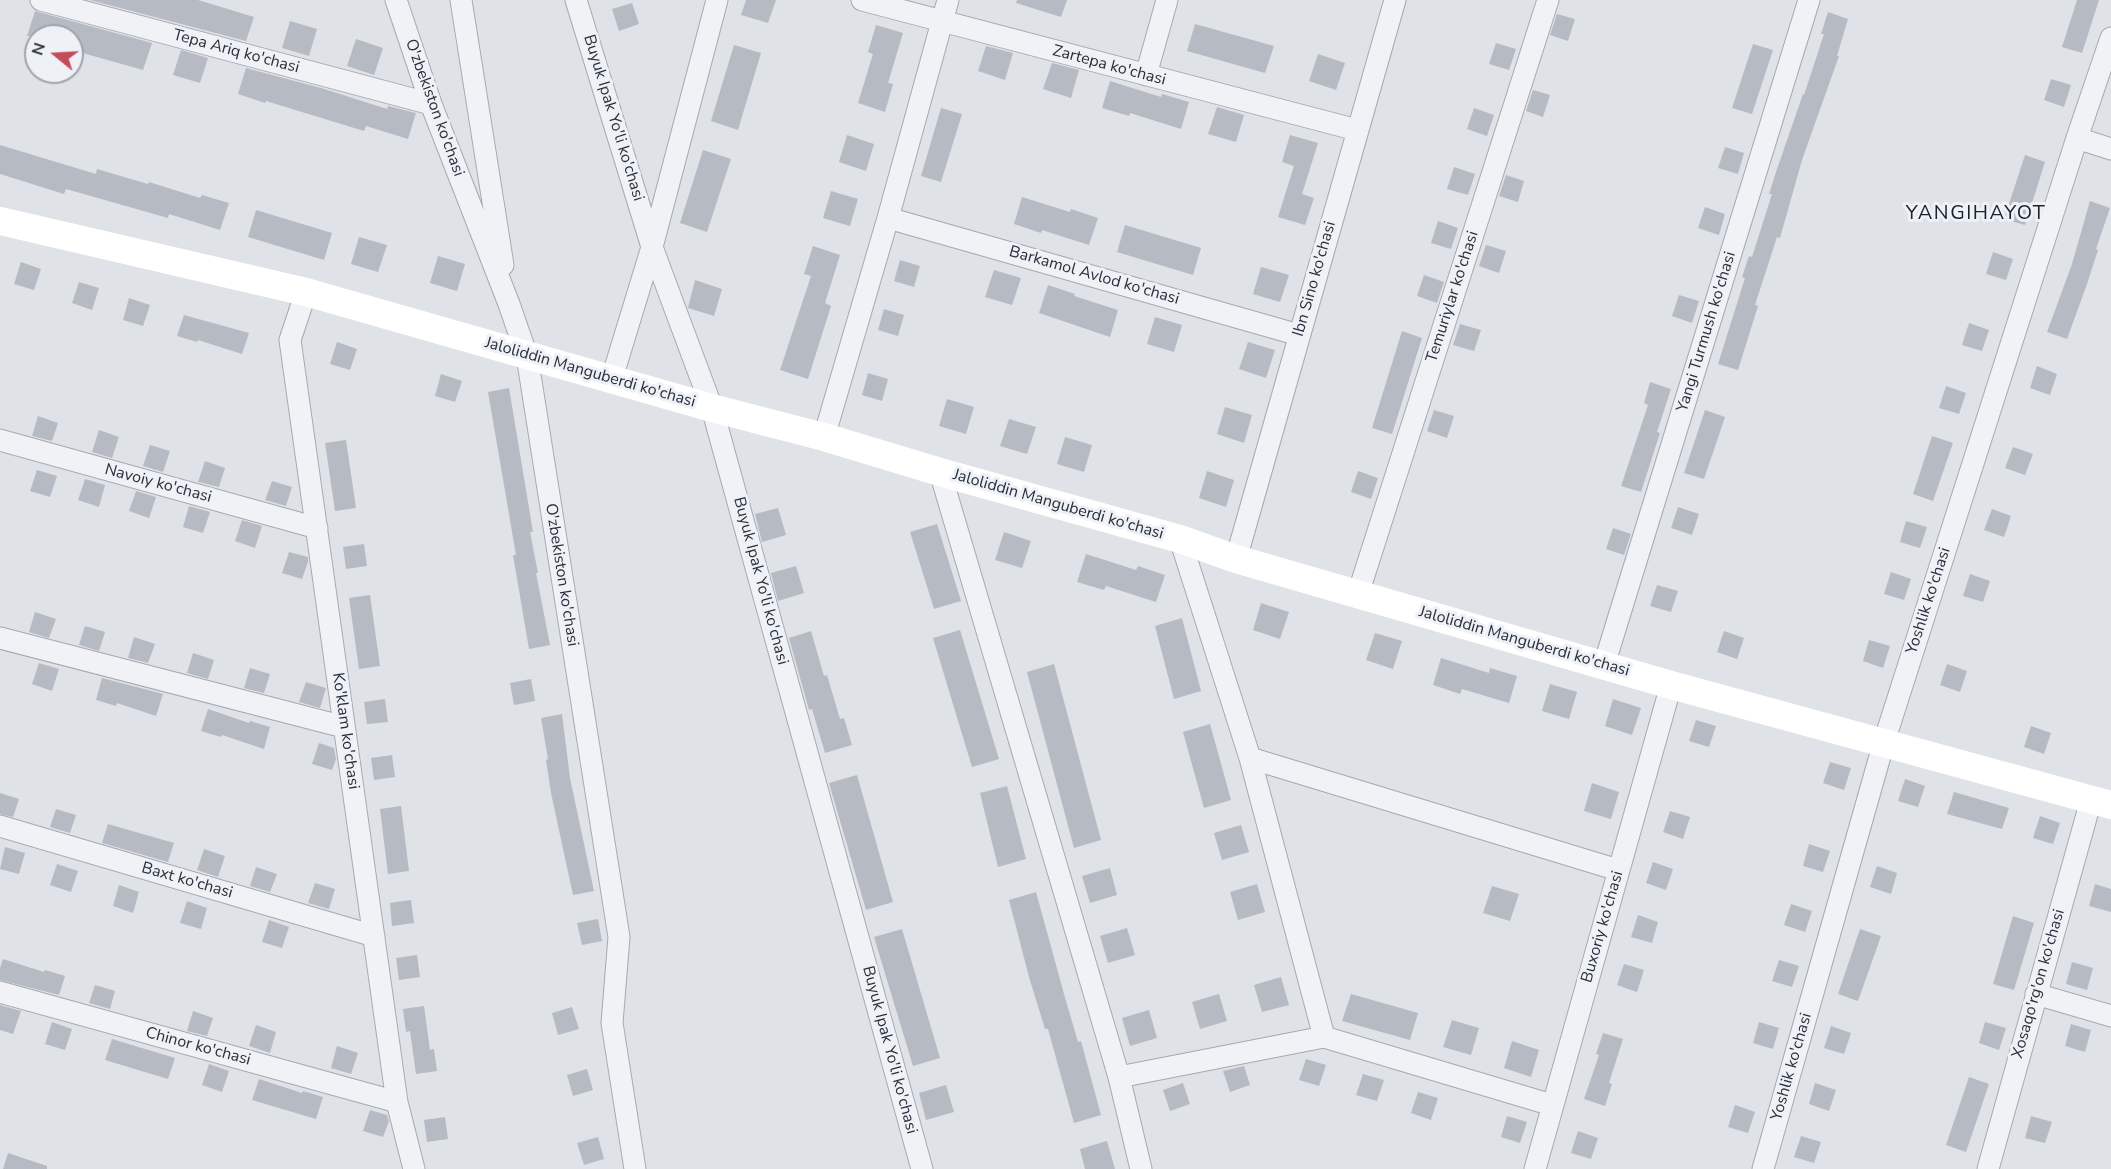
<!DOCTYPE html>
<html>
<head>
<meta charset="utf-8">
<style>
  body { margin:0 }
  #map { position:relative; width:2111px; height:1169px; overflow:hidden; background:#dfe2e7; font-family:"Nunito Sans",sans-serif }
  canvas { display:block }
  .north { position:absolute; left:24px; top:24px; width:60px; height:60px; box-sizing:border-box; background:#eef1f5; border:2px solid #9fa3ab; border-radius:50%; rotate:288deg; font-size:16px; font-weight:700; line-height:24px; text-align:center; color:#292f3d }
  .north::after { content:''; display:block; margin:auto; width:21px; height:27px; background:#c54b5a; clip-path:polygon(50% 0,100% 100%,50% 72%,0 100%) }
</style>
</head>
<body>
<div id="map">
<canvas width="2111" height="1169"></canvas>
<div class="north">N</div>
</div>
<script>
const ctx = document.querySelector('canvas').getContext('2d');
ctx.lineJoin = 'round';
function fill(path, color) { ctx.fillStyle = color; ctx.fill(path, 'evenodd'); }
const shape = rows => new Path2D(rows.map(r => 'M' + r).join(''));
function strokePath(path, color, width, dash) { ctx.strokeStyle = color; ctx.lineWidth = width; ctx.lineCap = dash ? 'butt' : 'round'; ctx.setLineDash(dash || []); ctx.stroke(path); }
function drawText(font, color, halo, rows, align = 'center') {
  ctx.font = font + ' "Nunito Sans",sans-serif'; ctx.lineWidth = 6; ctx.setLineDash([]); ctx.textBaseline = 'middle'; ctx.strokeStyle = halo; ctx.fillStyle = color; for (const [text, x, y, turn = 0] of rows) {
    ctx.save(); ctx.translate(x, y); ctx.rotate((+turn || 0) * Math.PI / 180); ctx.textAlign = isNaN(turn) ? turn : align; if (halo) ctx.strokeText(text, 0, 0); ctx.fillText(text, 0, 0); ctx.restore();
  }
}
fill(shape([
  [90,0,198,0,254,17,246,41],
  [746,0,776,0,768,23,741,15],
  [1017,0,1067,0,1061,17,1016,3],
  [2077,0,2099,0,2082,53,2062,47],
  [632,3,639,24,619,31,612,9],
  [35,11,152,43,143,70,72,50,72,36,27,36],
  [1828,12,1848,19,1837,56,1839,56,1802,160,1780,238,1777,237,1755,305,1758,306,1738,370,1718,364,1745,278,1742,277,1749,256,1752,257,1772,194,1769,194,1776,172,1803,94,1804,95,1824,34,1821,34],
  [1557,14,1575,19,1568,41,1550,35],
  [290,21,317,29,309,56,282,48],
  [1195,24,1274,46,1265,73,1187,51],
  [876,25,903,33,888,83,893,84,885,112,858,103,873,54,868,52],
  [356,39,383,48,374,75,347,66],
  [1496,43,1516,49,1509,70,1489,64],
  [1753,44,1773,50,1752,114,1732,108],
  [734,45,761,53,738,130,711,121],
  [986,46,1013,53,1005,80,978,71],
  [181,50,208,58,200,83,173,75],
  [1318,54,1345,63,1336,90,1309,81],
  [1052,63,1079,70,1071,98,1043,89],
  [246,68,321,88,387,109,388,106,416,113,408,139,366,126,364,131,266,101,265,103,238,94],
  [2051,79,2071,85,2064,107,2044,100],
  [1110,81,1161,97,1162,94,1189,102,1181,129,1130,113,1129,116,1102,108],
  [1533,90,1550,95,1543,117,1526,111],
  [1217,107,1244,115,1236,142,1208,134],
  [941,108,962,114,941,182,921,176],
  [1474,108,1494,115,1487,136,1467,129],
  [847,135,874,144,866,171,839,162],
  [1290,135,1318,143,1302,194,1314,198,1305,225,1278,217,1294,166,1282,162],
  [0,145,96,174,97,169,148,184,149,182,200,198,202,195,229,203,220,230,169,214,168,218,66,189,64,194,0,174],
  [1725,147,1744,153,1738,174,1718,168],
  [703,150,731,159,707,232,680,223],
  [2025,155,2045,162,2025,225,2004,219],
  [1454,167,1475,174,1468,195,1447,189],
  [1506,175,1524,181,1518,202,1499,196],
  [831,191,858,199,850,226,823,218],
  [1022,197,1070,212,1071,209,1098,218,1089,245,1042,230,1041,233,1014,224],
  [2090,201,2110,208,2096,249,2098,250,2087,284,2067,339,2047,332,2072,264],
  [1705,207,1725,214,1719,235,1698,228],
  [256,210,332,233,324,260,248,237],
  [1438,221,1458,228,1451,249,1431,243],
  [1125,225,1201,248,1193,275,1117,252],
  [359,237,387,245,378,272,351,264],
  [1486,245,1506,251,1499,273,1479,266],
  [813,246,840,255,825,303,831,306,808,379,780,370,811,276,804,274],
  [1993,252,2013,259,2006,280,1986,274],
  [438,256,465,264,457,291,430,283],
  [900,260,920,266,914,287,894,281],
  [21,262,41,269,34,290,14,284],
  [1261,267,1289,275,1280,302,1253,294],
  [994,270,1021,278,1012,305,985,297],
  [1424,275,1444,282,1437,303,1417,296],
  [695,280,722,289,714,316,688,308],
  [79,282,99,288,92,310,72,303],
  [1048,285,1075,294,1074,296,1118,310,1110,337,1039,313],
  [1679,295,1699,301,1692,323,1672,316],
  [129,298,150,305,143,326,123,320],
  [884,309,904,315,898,336,878,330],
  [184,315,249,333,242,354,198,340,197,342,177,336],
  [1155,317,1182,325,1174,352,1147,344],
  [1969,323,1989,330,1982,351,1962,345],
  [1460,324,1481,330,1474,351,1453,345],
  [1402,331,1422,338,1392,434,1372,428],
  [337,342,357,349,350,370,330,364],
  [1248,342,1275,350,1266,378,1239,369],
  [2037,366,2057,374,2050,395,2030,388],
  [868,373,888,379,882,401,862,395],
  [441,374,462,381,455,402,435,396],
  [1650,382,1671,389,1657,432,1660,433,1641,492,1621,486,1648,405,1644,403],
  [1946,386,1966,393,1959,414,1939,408],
  [509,388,533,532,530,532,538,573,536,573,550,645,529,649,513,555,516,555,488,392],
  [947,399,974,407,966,434,939,426],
  [1225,407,1252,415,1244,443,1217,434],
  [1434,410,1454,416,1447,438,1427,431],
  [1705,410,1725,417,1704,479,1684,473],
  [38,416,58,423,52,441,32,436],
  [1009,419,1036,427,1027,454,1000,446],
  [99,430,119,437,112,458,92,452],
  [1932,436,1953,443,1933,501,1913,494],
  [1065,437,1092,445,1084,472,1057,464],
  [346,440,356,508,335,511,325,443],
  [150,445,170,451,163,472,143,466],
  [2013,447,2033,454,2025,475,2005,468],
  [205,461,225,468,219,487,198,482],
  [37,470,57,476,50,497,30,491],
  [1207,471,1234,480,1226,507,1199,498],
  [1358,471,1378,478,1371,499,1351,492],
  [85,479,105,485,99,507,78,500],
  [272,481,292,487,286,506,265,500],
  [136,491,156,497,149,518,129,511],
  [189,506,210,512,203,533,183,527],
  [1678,507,1699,514,1692,535,1671,528],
  [778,508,786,535,762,542,755,514],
  [1992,509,2011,516,2004,537,1984,530],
  [242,520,262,526,255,548,235,541],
  [1906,521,1927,527,1920,548,1900,542],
  [937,524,961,601,934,609,910,532],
  [1613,528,1631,534,1624,555,1606,549],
  [1004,532,1031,541,1022,568,995,560],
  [364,544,367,566,346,569,343,547],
  [289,552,308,557,308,562,302,579,282,573],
  [1086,554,1136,570,1138,566,1165,575,1156,602,1106,586,1104,590,1077,582],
  [796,566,804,593,778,601,771,573],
  [1891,572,1911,579,1904,600,1884,594],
  [1970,574,1990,581,1983,602,1963,596],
  [1657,585,1678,591,1671,612,1650,606],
  [370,595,380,666,359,669,349,598],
  [1261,603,1289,612,1280,639,1253,630],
  [35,612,56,619,49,638,29,632],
  [1182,618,1201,691,1174,699,1155,626],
  [85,626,105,632,99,651,79,645],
  [960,630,999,759,972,767,933,638],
  [811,631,824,676,827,675,840,719,844,718,852,745,825,753,812,709,809,710,789,638],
  [1724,631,1744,638,1737,659,1717,652],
  [1375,633,1402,641,1393,669,1366,660],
  [134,637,155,644,148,663,128,658],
  [1869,640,1890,646,1883,668,1863,661],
  [193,653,214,660,208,679,187,673],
  [1441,658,1489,673,1490,668,1517,676,1509,703,1462,689,1460,694,1433,685],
  [39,663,59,669,52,691,32,684],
  [1054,664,1101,840,1074,848,1027,672],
  [1947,664,1967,671,1960,692,1940,685],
  [250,668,270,674,264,693,244,688],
  [102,678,163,694,156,716,117,703,116,706,96,700],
  [531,679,535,701,514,705,510,683],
  [306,682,326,688,320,708,299,702],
  [1550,684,1577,692,1569,719,1542,711],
  [385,699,388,722,367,724,364,702],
  [1613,699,1641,708,1632,735,1605,726],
  [208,709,249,723,250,721,270,727,264,749,222,735,221,737,201,731],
  [562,714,570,778,594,891,573,895,551,793,546,760,548,759,541,718],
  [1696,720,1716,726,1709,747,1689,741],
  [1210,724,1231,800,1204,808,1183,732],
  [2031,726,2051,733,2044,754,2024,747],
  [319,743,334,748,336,759,332,770,312,764],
  [392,755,395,777,374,780,371,758],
  [1830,762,1851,768,1844,790,1823,783],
  [857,775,893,902,866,910,829,783],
  [1905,779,1925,786,1918,807,1898,801],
  [1592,783,1619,792,1611,819,1584,811],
  [1007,786,1026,859,998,867,980,793],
  [1954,792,2009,808,2002,829,1947,814],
  [0,793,19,799,13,817,0,814],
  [401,806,409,871,388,874,380,809],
  [56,809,76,815,70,833,50,827],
  [1670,811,1690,817,1683,839,1663,832],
  [2040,816,2060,823,2053,844,2033,838],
  [108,824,174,843,168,862,102,843],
  [1241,825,1249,852,1222,860,1214,833],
  [1809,844,1830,851,1823,872,1803,866],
  [5,847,25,853,19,874,0,869],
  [204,849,225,856,218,877,197,870],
  [1653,862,1673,869,1666,890,1646,883],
  [57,864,78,871,71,892,50,885],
  [1877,866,1897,873,1891,894,1870,887],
  [256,867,277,874,270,892,250,886],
  [1110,868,1117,895,1090,903,1082,876],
  [315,883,335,889,329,909,308,903],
  [1257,884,1265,912,1238,920,1230,892],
  [2095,884,2111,889,2111,912,2089,906],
  [119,885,139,892,133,913,113,906],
  [1492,886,1519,894,1510,921,1483,913],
  [1036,892,1064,994,1078,1042,1081,1041,1101,1115,1074,1123,1048,1029,1045,1029,1029,977,1009,900],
  [411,900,414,923,392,926,390,903],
  [187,901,207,908,201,929,180,923],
  [1791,904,1812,911,1805,932,1784,925],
  [1638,915,1658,922,1652,943,1631,937],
  [2013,916,2034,923,2014,990,1993,984],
  [598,919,602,941,582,945,577,923],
  [269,920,289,927,282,948,262,942],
  [1127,928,1135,955,1108,963,1100,936],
  [902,929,940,1058,913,1066,874,937],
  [1860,929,1881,936,1858,1001,1838,994],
  [417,955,420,977,399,980,396,958],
  [3,959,44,972,45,970,65,976,59,995,0,980,0,968],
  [1779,960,1799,966,1792,987,1772,981],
  [2072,962,2093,968,2087,990,2066,984],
  [1624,964,1644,970,1637,992,1617,985],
  [1281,977,1289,1005,1262,1012,1254,985],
  [95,985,115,991,110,1009,89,1003],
  [1219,994,1227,1021,1200,1029,1192,1002],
  [1351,994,1418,1013,1410,1040,1342,1021],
  [0,1005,21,1011,13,1034,0,1030],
  [424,1006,430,1050,434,1049,437,1071,416,1074,410,1031,406,1032,403,1009],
  [572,1007,579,1029,558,1035,552,1013],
  [1149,1010,1157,1038,1130,1046,1122,1018],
  [193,1011,213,1018,207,1036,187,1031],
  [1452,1020,1479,1028,1471,1055,1443,1047],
  [52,1022,72,1029,65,1050,45,1044],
  [1759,1022,1779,1028,1773,1049,1753,1043],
  [1985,1022,2006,1028,1999,1050,1979,1043],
  [2071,1024,2091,1030,2085,1052,2065,1046],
  [256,1025,276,1032,270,1053,249,1046],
  [1831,1026,1851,1033,1844,1054,1824,1048],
  [1603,1033,1623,1039,1609,1083,1612,1084,1605,1106,1584,1099,1599,1055,1596,1054],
  [112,1039,175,1058,168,1079,105,1060],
  [1512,1041,1539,1050,1531,1077,1504,1068],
  [337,1046,358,1053,351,1074,331,1068],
  [1306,1059,1326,1065,1319,1086,1299,1080],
  [209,1064,229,1071,222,1092,202,1085],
  [1244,1066,1250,1085,1230,1092,1223,1071],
  [587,1069,593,1090,573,1096,567,1075],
  [1363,1074,1384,1080,1377,1101,1356,1095],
  [1969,1077,1989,1084,1966,1152,1946,1145],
  [259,1079,302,1093,303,1091,323,1097,316,1119,252,1100],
  [1183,1083,1190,1104,1170,1111,1163,1090],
  [1815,1083,1836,1090,1829,1111,1809,1104],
  [946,1085,954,1112,926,1120,919,1093],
  [1418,1092,1438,1098,1431,1120,1411,1113],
  [1735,1105,1755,1112,1748,1133,1728,1127],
  [370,1110,387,1115,389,1121,383,1137,363,1131],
  [1507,1116,1527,1122,1520,1143,1501,1137],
  [2031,1116,2052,1122,2045,1143,2025,1138],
  [445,1117,448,1139,427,1142,424,1120],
  [1578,1131,1598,1138,1591,1159,1571,1153],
  [1801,1136,1821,1142,1814,1163,1794,1157],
  [598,1137,604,1159,584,1165,577,1143],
  [1107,1141,1115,1169,1085,1169,1080,1149],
  [8,1153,47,1166,47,1169,3,1169]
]), '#b6bbc3');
const street = shape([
  [41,0,431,104],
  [396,0,431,104,509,304,527,356,619,937,612,1023,635,1169],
  [461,0,503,265],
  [576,0,652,247,712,408,922,1169],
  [862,0,1357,130],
  [1146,75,1167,0],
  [2077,138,2111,149],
  [888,218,1299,335],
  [306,292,290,340,397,1102,414,1169],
  [612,378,652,247,717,0],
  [824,437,888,218,948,0],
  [0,440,317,528],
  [940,472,1119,1077,1141,1169],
  [1180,539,1250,758,1324,1037,1552,1105],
  [1236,559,1395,0],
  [1358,594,1548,0],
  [0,638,344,727],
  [1604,665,1809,0],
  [1250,758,1618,870],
  [0,826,374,936],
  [0,992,397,1102],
  [2036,994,2111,1016],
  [1119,1077,1324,1037],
  [1535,1169,1671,685],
  [1763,1169,1884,742,2077,138,2111,38],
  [1988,1169,2091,800]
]);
strokePath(street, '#a5a9b1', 23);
strokePath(street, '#f1f2f6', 21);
strokePath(shape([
  [0,221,306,292,712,408,824,437,940,472,1180,539,1236,559,1671,685,2111,805]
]), '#fff', 28);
drawText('16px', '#292f3d', '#eef1f5', [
  ["Tepa Ariq ko'chasi",236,52,15],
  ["Zartepa ko'chasi",1109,66,15],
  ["O'zbekiston ko'chasi",434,108,70],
  ["Buyuk Ipak Yo'li ko'chasi",613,118,73],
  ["Barkamol Avlod ko'chasi",1094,276,16],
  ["Ibn Sino ko'chasi",1315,279,-74],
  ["Temuriylar ko'chasi",1453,297,-72],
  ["Yangi Turmush ko'chasi",1707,332,-73],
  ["Jaloliddin Manguberdi ko'chasi",590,373,16],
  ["Navoiy ko'chasi",158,484,15],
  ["Jaloliddin Manguberdi ko'chasi",1058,505,16],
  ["O'zbekiston ko'chasi",561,575,81],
  ["Buyuk Ipak Yo'li ko'chasi",760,581,75],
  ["Yoshlik ko'chasi",1929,601,-72],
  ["Jaloliddin Manguberdi ko'chasi",1524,642,16],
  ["Ko'klam ko'chasi",345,731,82],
  ["Baxt ko'chasi",187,881,16],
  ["Buxoriy ko'chasi",1603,927,-74],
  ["Xosaqo'rg'on ko'chasi",2039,984,-74],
  ["Chinor ko'chasi",198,1047,15],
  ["Buyuk Ipak Yo'li ko'chasi",889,1050,75],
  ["Yoshlik ko'chasi",1792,1067,-74]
]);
ctx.letterSpacing = '1.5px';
drawText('20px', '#1b212e', '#eef1f5', [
  ["YANGIHAYOT",1976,214]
]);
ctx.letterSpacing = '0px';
</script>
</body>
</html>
